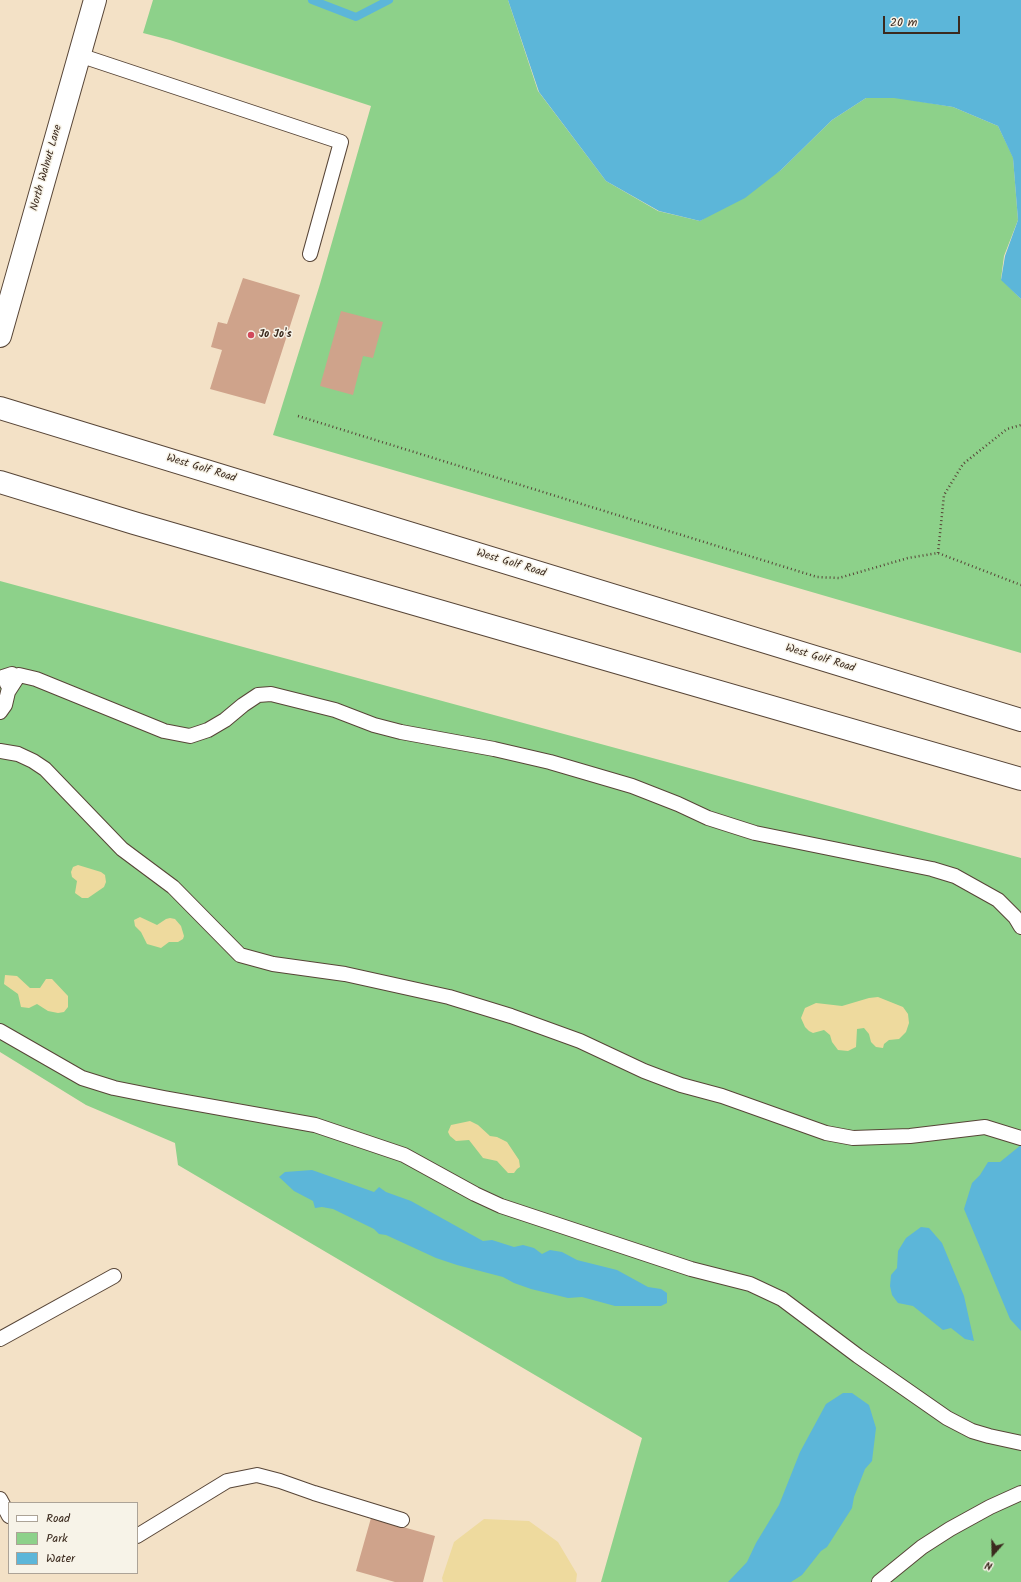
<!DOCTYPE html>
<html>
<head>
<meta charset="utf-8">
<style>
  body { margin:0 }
  #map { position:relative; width:1021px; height:1582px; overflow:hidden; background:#f3e1c6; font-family:Kalam,sans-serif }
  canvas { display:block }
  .legend { position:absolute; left:8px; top:1502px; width:130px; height:72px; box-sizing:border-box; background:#f7f3e8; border:1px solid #aca397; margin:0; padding:5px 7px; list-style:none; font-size:12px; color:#3b2a1e }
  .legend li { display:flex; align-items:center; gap:8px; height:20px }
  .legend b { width:20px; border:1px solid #aca397 }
  .north { position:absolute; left:973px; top:1534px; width:40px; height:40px; -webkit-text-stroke:3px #f7f3e8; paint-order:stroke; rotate:200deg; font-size:11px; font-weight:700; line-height:16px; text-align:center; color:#3b2a1e }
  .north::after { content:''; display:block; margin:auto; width:14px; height:18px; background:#3b2a1e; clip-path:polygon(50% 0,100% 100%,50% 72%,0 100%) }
  .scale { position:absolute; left:883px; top:16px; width:77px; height:18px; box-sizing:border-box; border:2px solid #3b2a1e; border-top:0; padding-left:5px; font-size:12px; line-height:14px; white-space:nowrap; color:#3b2a1e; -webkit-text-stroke:3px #f7f3e8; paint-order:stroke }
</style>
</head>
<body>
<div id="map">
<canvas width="1021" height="1582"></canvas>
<ul class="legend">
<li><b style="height:5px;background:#fff"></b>Road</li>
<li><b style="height:11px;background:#8dd18a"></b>Park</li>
<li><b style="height:11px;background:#5cb6d9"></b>Water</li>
</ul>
<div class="north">N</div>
<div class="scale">20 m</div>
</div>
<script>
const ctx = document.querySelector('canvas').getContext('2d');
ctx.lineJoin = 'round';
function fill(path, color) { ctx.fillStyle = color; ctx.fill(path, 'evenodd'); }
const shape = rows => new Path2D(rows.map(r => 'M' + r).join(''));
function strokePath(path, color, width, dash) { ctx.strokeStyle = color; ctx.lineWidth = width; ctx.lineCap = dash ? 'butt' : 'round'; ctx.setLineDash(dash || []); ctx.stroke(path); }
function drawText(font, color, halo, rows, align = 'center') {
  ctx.font = font + ' Kalam,sans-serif'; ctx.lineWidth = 3; ctx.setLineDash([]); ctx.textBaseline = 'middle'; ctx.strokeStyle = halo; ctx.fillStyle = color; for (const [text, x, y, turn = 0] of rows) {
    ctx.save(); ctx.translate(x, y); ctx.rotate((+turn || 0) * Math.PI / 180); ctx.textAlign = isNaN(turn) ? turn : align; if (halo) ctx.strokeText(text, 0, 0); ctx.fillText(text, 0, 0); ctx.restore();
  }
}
fill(shape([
  [153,0,508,0,538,91,606,181,658,211,700,221,781,170,832,120,866,98,894,97,953,107,998,126,1013,157,1018,220,1004,256,1001,279,1021,299,1021,653,273,435,320,284,371,106,170,40,143,33],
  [0,581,1021,858,1021,1582,601,1582,642,1438,178,1165,175,1143,86,1105,0,1052]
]), '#8dd18a');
fill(shape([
  [78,865,101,872,105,875,106,882,104,887,88,898,82,898,75,893,77,881,72,877,71,872,73,867],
  [140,917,157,925,166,919,170,918,175,919,181,926,184,936,183,939,178,942,169,942,161,948,147,944,141,932,135,926,134,920],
  [5,975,17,976,30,988,40,988,46,979,52,979,68,996,68,1007,64,1012,58,1013,48,1011,37,1004,29,1008,21,1007,18,994,4,984],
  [878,997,903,1007,908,1014,909,1023,906,1032,899,1039,889,1040,884,1044,883,1048,876,1047,871,1042,869,1034,864,1028,857,1029,856,1047,848,1051,838,1050,832,1042,830,1035,824,1030,813,1033,809,1031,805,1027,801,1018,805,1008,816,1003,842,1006,869,998],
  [470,1121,478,1125,490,1136,497,1137,507,1142,519,1160,520,1167,517,1169,514,1173,508,1173,497,1161,483,1158,469,1140,456,1141,450,1136,448,1132,451,1125],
  [484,1519,529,1521,558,1542,577,1574,576,1582,443,1582,442,1578,454,1542]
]), '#eeda9e');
fill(shape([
  [508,0,1021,0,1021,299,1001,280,1005,256,1018,220,1013,158,998,126,953,107,894,98,866,98,832,120,781,170,745,198,700,221,659,211,606,181,539,92],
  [1021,1145,1021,1331,1010,1319,964,1209,972,1183,980,1175,988,1162,1000,1162],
  [312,1170,374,1192,379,1187,386,1192,411,1201,483,1241,492,1240,514,1247,523,1245,534,1248,542,1254,550,1250,562,1252,577,1260,617,1270,648,1287,661,1289,667,1293,667,1303,661,1306,615,1306,582,1297,568,1298,531,1289,514,1283,503,1277,457,1265,436,1258,386,1235,379,1234,374,1229,333,1209,322,1207,315,1208,313,1201,294,1191,279,1177,285,1172],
  [921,1227,929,1228,942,1243,964,1296,974,1341,965,1339,951,1328,943,1330,913,1306,898,1303,892,1295,890,1286,891,1275,897,1268,898,1251,906,1238],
  [843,1393,852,1393,869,1405,876,1428,872,1461,865,1469,854,1497,852,1508,827,1547,821,1551,802,1575,791,1582,728,1582,747,1562,756,1543,779,1505,800,1452,826,1404]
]), '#5cb6d9');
strokePath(shape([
  [312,0,356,17,389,0]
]), '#5cb6d9', 8);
fill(shape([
  [243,278,300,295,265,404,210,389,222,350,211,347,218,322,227,324],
  [341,311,383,322,373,358,363,356,353,395,320,386],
  [371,1518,435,1536,423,1582,395,1582,356,1571]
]), '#cfa38b');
const service = shape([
  [79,55,341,142,310,254],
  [0,678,12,674,7,684],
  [0,712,5,705,8,692,19,675,36,679,164,731,190,736,208,730,225,720,243,705,258,695,271,694,335,710,374,725,401,732,494,749,550,762,632,786,678,804,708,818,755,833,932,869,955,876,998,900,1015,917,1021,927],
  [0,751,18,754,33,761,45,769,122,849,173,887,240,955,273,964,345,974,449,997,511,1016,580,1041,644,1071,681,1085,722,1096,826,1133,853,1138,910,1136,985,1127,1021,1138],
  [0,1031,82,1078,114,1088,164,1098,315,1125,404,1155,475,1194,501,1206,691,1269,750,1284,782,1299,858,1356,947,1418,972,1431,989,1436,1021,1443],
  [0,1339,114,1276],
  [0,1499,9,1516],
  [137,1536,227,1481,257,1475,280,1481,314,1493,402,1520],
  [879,1582,922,1547,950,1529,990,1507,1021,1493]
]);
const tertiary = shape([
  [0,336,95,0]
]);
const primary = shape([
  [0,408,1021,720],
  [0,482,134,523,1021,779]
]);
strokePath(service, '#574537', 16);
strokePath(tertiary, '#574537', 24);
strokePath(primary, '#574537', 24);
strokePath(shape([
  [298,416,817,577,839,578,908,558,938,553,1021,585],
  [938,553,944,495,963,464,1007,429,1021,425]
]), '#574537', 2.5, [1, 3]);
strokePath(service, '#fff', 14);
strokePath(tertiary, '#fff', 22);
strokePath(primary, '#fff', 22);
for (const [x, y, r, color] of [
  [251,335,4,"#d1495b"]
]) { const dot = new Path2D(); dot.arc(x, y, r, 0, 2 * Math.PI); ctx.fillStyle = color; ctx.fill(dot); strokePath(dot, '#f7f3e8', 1.5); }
drawText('11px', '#3b2a1e', '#f7f3e8', [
  ["North Walnut Lane",47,168,-74],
  ["West Golf Road",201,469,17],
  ["West Golf Road",511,564,17],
  ["West Golf Road",820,659,17]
]);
drawText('bold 11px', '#3b2a1e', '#f7f3e8', [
  ["Jo Jo's",259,335]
], 'left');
</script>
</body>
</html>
